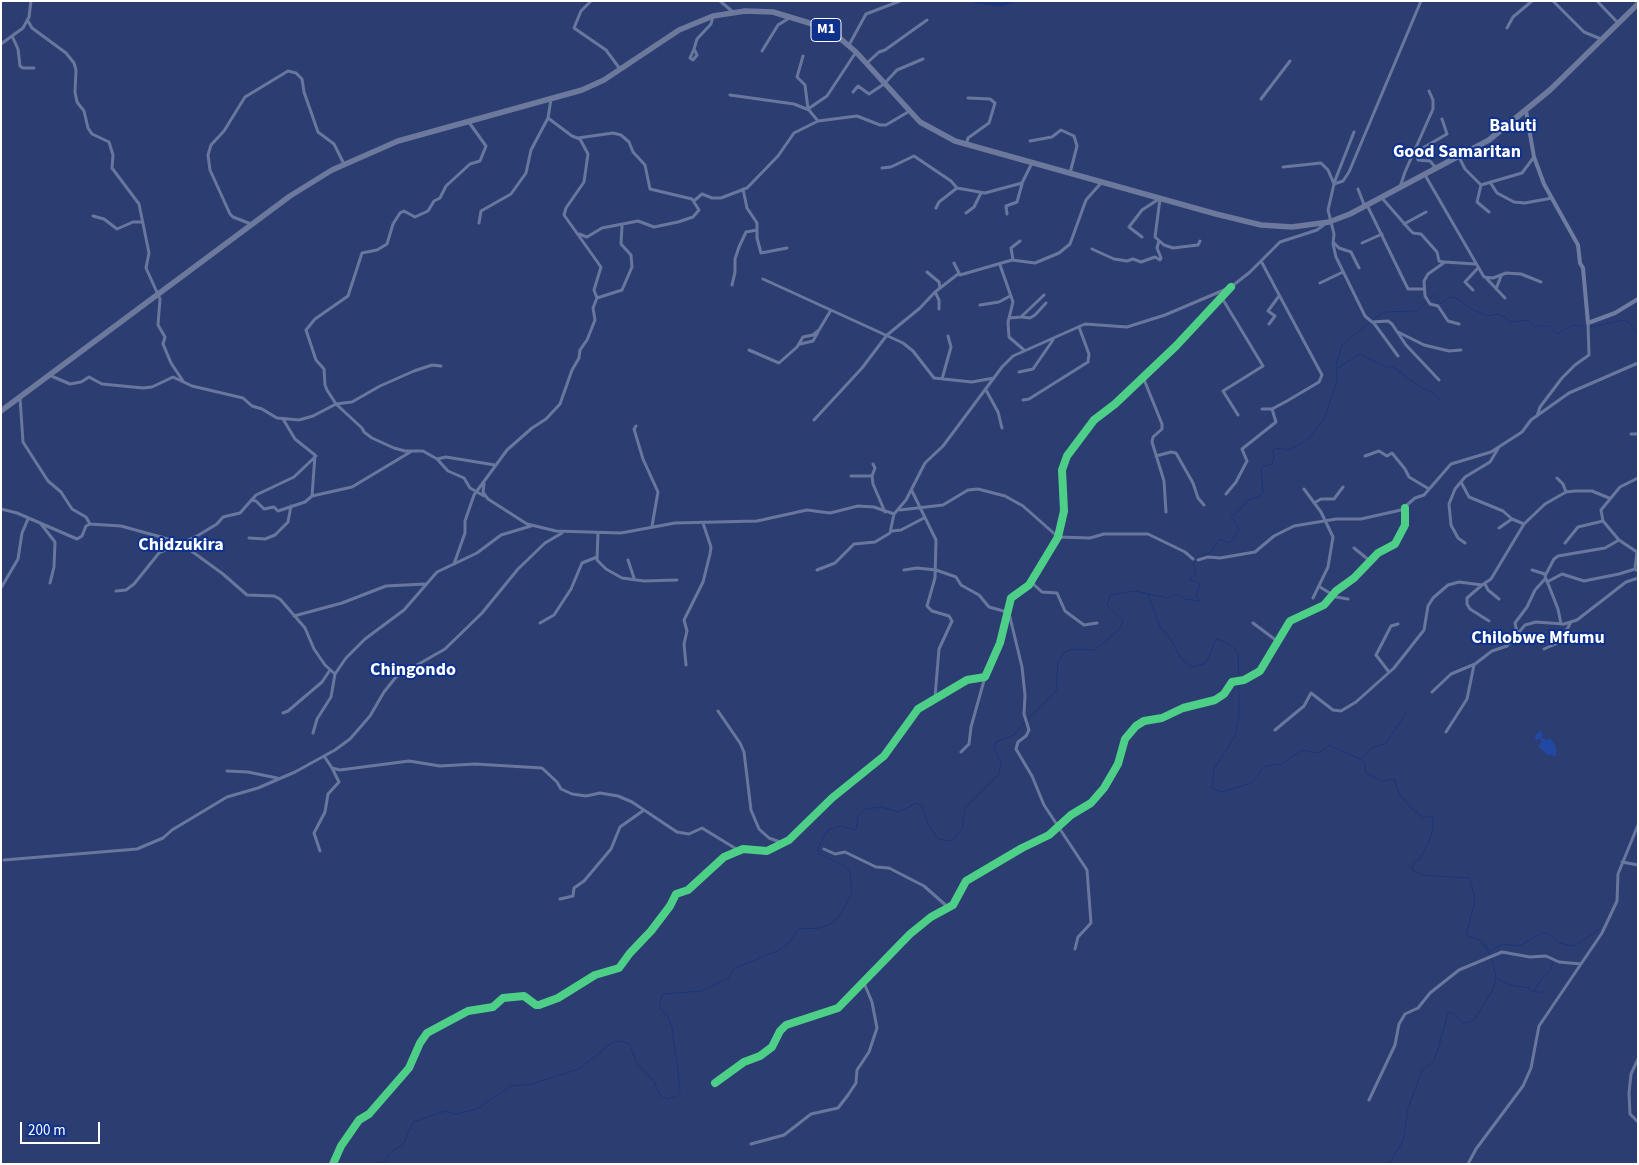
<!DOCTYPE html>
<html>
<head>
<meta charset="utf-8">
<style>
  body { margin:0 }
  #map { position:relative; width:1639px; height:1165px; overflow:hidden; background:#2c3e71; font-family:"Source Sans 3",sans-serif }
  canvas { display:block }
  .frame { position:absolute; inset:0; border:2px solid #fff; pointer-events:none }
  .scale { position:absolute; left:20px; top:1122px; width:80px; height:22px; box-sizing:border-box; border:2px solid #fff; border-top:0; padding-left:6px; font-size:15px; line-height:18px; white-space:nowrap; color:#fff; -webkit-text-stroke:4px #0f318e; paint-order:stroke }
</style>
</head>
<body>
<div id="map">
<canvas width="1639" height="1165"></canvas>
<div class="frame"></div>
<div class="scale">200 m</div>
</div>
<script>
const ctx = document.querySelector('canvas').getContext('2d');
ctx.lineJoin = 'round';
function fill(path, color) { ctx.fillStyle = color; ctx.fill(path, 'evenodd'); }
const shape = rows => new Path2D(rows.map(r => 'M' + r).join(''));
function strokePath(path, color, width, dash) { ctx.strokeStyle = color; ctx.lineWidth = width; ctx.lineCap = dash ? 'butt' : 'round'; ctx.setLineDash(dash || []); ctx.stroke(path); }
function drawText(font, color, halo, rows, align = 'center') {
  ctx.font = font + ' "Source Sans 3",sans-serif'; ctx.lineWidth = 4; ctx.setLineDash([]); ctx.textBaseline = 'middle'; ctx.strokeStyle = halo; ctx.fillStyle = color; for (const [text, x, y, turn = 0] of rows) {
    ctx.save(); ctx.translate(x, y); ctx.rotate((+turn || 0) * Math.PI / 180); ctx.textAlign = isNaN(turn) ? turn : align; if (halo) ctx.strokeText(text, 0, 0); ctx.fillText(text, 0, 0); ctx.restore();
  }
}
fill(shape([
  [1540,731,1543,734,1541,738,1547,740,1550,738,1556,747,1556,756,1547,754,1538,746,1542,742,1539,738,1537,740,1534,737]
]), '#2248a6');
strokePath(shape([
  [1428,300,1434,295,1441,304,1447,298,1455,297,1473,310,1488,316,1499,314,1512,322,1528,320,1533,326,1549,326,1557,334,1572,325,1583,326],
  [1372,320,1384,312,1416,311,1427,302],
  [1590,327,1624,320,1629,322,1638,336],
  [1338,368,1360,354,1385,367,1393,367,1422,388,1432,392,1440,401],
  [1148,595,1161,629,1168,635,1182,660,1193,667,1206,663,1216,639,1228,643,1238,652,1239,679],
  [1239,683,1239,716,1235,736,1214,769,1212,788,1221,792,1252,783,1265,766,1282,764,1301,750,1319,753,1329,745,1364,761,1366,773,1382,781,1394,779,1400,795,1412,809,1423,817,1433,817,1433,829,1429,841,1420,859,1413,864,1412,870,1423,875,1469,878,1472,886,1475,901,1466,935,1480,940,1492,957,1496,978,1492,991,1475,1019,1468,1023,1461,1022,1454,1013,1448,1013,1438,1049,1433,1062,1422,1070,1408,1109,1403,1141,1389,1164],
  [1028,719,1056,691,1058,661,1066,651,1076,649,1094,650,1119,630,1123,621,1107,605,1110,595,1135,591,1168,598,1175,594,1185,599,1200,601,1196,595,1200,584,1189,579,1196,574,1193,564,1199,558,1211,552,1219,539,1228,543,1232,540,1238,531,1238,525,1231,517,1250,499,1259,497,1263,492,1261,468,1264,466,1272,464,1274,456,1273,450,1276,448,1289,450,1298,445,1310,437,1324,419,1337,380,1336,366,1342,345,1370,322],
  [1362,759,1370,749,1386,743,1406,714],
  [1482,943,1491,951,1502,944,1519,946,1542,933,1548,933,1559,943,1574,946,1600,929],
  [1497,978,1510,985,1529,988,1532,992,1547,992],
  [1534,991,1540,981,1550,971,1553,962],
  [382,1164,390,1153,404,1143,413,1122,445,1111,456,1114,477,1109,511,1086,532,1084,579,1069,613,1042,619,1041,630,1044,636,1062,654,1081,659,1094,667,1099,676,1097,680,1092,680,1087,672,1028,668,1017,660,1008,660,1001,663,994,702,991,728,978,735,968,777,951,788,943,799,929,819,928,829,925,841,914,852,893,850,872,845,866,819,854,818,847,828,830,841,826,856,830,858,816,865,809,882,807,898,812,917,803,923,807,927,822,938,839,950,841,954,839,962,828,965,808,999,774,1001,763,994,748,996,742,1014,735,1025,722]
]), '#1c357a', 1);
strokePath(shape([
  [976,1,1000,4,1012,1]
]), '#1c357a', 5);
strokePath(shape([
  [591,1,581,11,574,28,606,50,620,69],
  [720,1,733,12],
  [1421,1,1349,172,1343,181,1334,184,1328,210,1334,234,1333,244,1336,257,1365,316,1372,322,1388,321,1392,324,1406,345,1439,380],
  [1553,1,1584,32,1601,39],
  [1597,1,1618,23],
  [28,21,32,28,66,53,74,63,76,70,75,92,77,102,84,111,88,128,92,134,109,142,113,155,112,168,139,204,149,253,146,268,160,299,158,325,165,337,163,344,171,363,183,381],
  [1507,28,1513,17,1532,1],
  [13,38,18,49,20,66,23,68,34,68],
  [1,44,23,28,29,17,31,1],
  [849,45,866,14,900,1],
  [762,51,778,25,791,17],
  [803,56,797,77,805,85,808,109,818,121],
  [693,60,697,55,694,49,697,39,711,24,713,16],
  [693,60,690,58,694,49],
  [867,63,879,52,885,50,927,20],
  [853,92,858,86,869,94,884,84,897,70,923,59],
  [730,95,794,104,809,110],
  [1261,99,1290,61],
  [808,109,827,96,856,52],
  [468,121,486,146,480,161,470,164,446,186,440,198,434,201,428,211,415,217,404,211,400,213,393,224,387,244,377,250,362,253,348,296,315,319,306,330,316,360,324,369,325,385,327,390,336,404,362,428,364,432,372,438,394,448,405,451,423,451,437,459,448,471,464,478,470,488,484,496],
  [578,138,613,133,621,135,629,142,633,152,645,165,650,189,692,199,699,210,693,217,678,222,654,227,638,221,602,228,587,237,579,234],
  [1030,141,1052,137,1061,130,1074,136,1077,146,1070,173],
  [966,145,968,138,989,123,995,103,990,99,968,98],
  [1459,157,1465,169,1481,185,1522,173,1534,157],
  [1283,167,1321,163,1328,170,1334,184],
  [882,168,891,167,914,156,951,181,957,188],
  [1436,168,1430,161,1418,160,1417,156,1421,149,1447,134,1442,119],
  [1425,175,1484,277,1493,278,1506,273,1521,274,1541,282],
  [1490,182,1497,193,1514,202,1525,203,1552,198],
  [1334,183,1354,132],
  [1481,185,1477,202,1489,212],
  [1400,187,1405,172,1433,109,1433,100,1429,91],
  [743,189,747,208,757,223,757,238,761,253,787,248],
  [1358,189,1365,207],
  [1382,198,1409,229,1413,233,1421,234,1437,252,1439,261,1444,262],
  [1160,199,1155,237,1164,245,1173,248,1198,245,1200,241],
  [695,200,702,194,712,198,721,198,747,188,778,156,794,133,818,121,857,116,880,125,886,125,908,112],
  [1367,205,1408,289,1424,289],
  [936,208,939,202,957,188,985,193,1022,183,1032,163],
  [966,213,974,207,981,193],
  [1007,214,1006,206,1017,202,1022,184],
  [93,216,104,219,117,229,133,222,142,222],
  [479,223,481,211,511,194,526,173,531,150,548,118,551,99],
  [251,224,233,217,230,214,210,170,208,155,211,145,224,131,245,97,288,71,296,73,302,79,304,92,318,132,334,144,344,164],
  [1404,224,1426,212],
  [1142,237,1129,227,1142,210,1159,199],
  [1334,243,1339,248,1351,252,1359,268],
  [1362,243,1382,234],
  [1092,249,1114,259,1127,261,1133,259,1141,262,1155,257,1160,260,1161,258,1157,248,1159,241],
  [1013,260,1011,248,1020,241],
  [1261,261,1322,375,1319,382,1287,401,1272,409,1262,409],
  [954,263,960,275,1012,260,1035,263,1059,253,1070,244,1086,200,1102,182],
  [1000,265,1013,302,1008,322,1009,337,1024,350],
  [927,272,939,282,940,288],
  [763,279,903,343,913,351,934,378,972,382,994,378],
  [1487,279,1505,298],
  [1320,283,1343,272],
  [732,285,735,272,735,259,739,247,746,232,757,230],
  [1496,289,1501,276],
  [1473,290,1465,282,1477,269],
  [935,292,958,274],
  [597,298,622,290,632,267,631,255,621,244,622,226],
  [1222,298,1263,366,1223,391,1238,415],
  [980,305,999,302,1010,296],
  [1022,317,1030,318,1035,315,1046,303],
  [1009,318,1021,317,1044,295],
  [1373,322,1398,356],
  [1269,324,1275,316,1268,311,1279,296],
  [1459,324,1448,321,1438,306,1430,304,1425,296,1424,281,1428,274,1445,262,1475,264],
  [1398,332,1424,345,1449,351,1461,350],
  [800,344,813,341,818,332],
  [749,350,779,363,797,347,803,337,813,335,819,330,831,310],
  [1019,372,1033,369,1053,340],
  [49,375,70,384,81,382,89,377,102,384,143,388,152,387,173,377,192,386,243,398,252,406,262,409,277,418,299,420,313,416,336,404,352,402,380,386,414,371,432,365,441,366],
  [1143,377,1162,424,1162,429,1153,437,1152,442,1164,481,1166,512],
  [942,379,951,347,948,336],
  [986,390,998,412,1002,428],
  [20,398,23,442,48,481,61,492,72,509,86,517,90,524],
  [1023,400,1029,399,1088,362,1089,354,1079,327],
  [1537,416,1540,407,1562,378,1575,365,1589,355,1588,323],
  [814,420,862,368,887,335,920,308,935,292,939,300,939,309],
  [636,426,634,429,643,459,658,492,652,526],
  [1631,434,1638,434],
  [1156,456,1171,452,1176,453,1193,483,1198,498,1204,505],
  [1365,456,1379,451,1387,456,1392,453,1405,469,1409,477,1429,489],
  [437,459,446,457,495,465],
  [873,464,875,468,872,476,873,484,885,512],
  [851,476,872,476],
  [1557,478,1563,484,1566,492],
  [1638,478,1620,487,1601,510,1603,521,1619,540,1637,552,1635,569,1638,571],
  [1461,482,1469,497,1503,511,1512,519,1524,524],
  [484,484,483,492,488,499,527,524,556,531,621,533,675,523,757,521,807,510,830,513,858,506,874,507,894,514,906,500,925,463,943,446,1002,367,1013,356,1085,324,1127,327,1165,315,1231,287,1250,272,1280,242,1317,230,1325,224],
  [1304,489,1321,512,1333,537,1328,567,1313,598],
  [912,491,936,540,935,578,927,606,932,611,949,616,952,621,939,649,935,697],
  [1226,494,1236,482,1247,461,1242,449,1276,422,1272,409],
  [312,496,352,487,412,451],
  [251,500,256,501,264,509,274,507,278,511,305,502,312,496,315,455,295,439,283,419],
  [1314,503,1321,499,1334,499,1343,487],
  [1,509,17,513,77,539,82,536,86,526,90,524,121,526,179,542,223,574,247,595,274,596,280,599,305,628,314,649,325,665,335,674],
  [900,510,943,505,968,490,978,489,1005,496,1023,506,1058,537,1090,538,1104,534,1148,534,1185,552,1193,559],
  [41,524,55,542,54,567,50,583],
  [1499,528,1512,519],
  [892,531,901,530,924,518],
  [598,533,597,560,606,569,622,578,644,581,677,580],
  [249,538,265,539,275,535,288,522,291,506],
  [1465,543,1458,538,1451,525,1449,504,1455,489,1465,477,1490,462,1499,447],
  [1565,543,1578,527,1603,521],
  [1354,548,1370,561],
  [628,560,634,578],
  [1198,560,1208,557,1220,558,1255,552,1274,536,1294,526,1336,519,1361,519,1401,510,1415,498,1424,495,1451,464,1491,452,1522,432,1531,420,1569,393,1638,363],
  [454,564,465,533,465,521,474,495,507,450,532,428,546,419,560,404,572,370,579,358,580,350,587,340,595,320,593,308,597,298,594,290,601,267,564,215,566,208,584,182,588,154,580,139,572,136,548,118],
  [817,570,835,563,854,544,875,542,890,533,894,514],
  [904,570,917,568,936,570,956,577,961,585,979,595,989,607,1007,612],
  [1532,570,1545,574],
  [1031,582,1042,592,1057,593,1065,611,1084,625,1097,623],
  [1547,582,1562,574,1584,581,1619,574,1635,569],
  [1485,584,1488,590,1499,599],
  [1482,585,1467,598,1467,604,1470,609,1489,621],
  [1320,587,1336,597,1348,599],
  [1,588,18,559,22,533,28,519],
  [116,591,126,590,134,584,159,553,197,536,217,524,223,517,240,513,256,495,294,477,316,456],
  [1008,609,1022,667,1025,695,1024,714,1029,730,1026,736,1018,742,1016,749,1032,776,1044,805,1087,870,1091,923,1078,937,1075,949],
  [294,616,342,603,386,586,425,584],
  [540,623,554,615,571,589,582,563,597,557],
  [1253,623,1277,641],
  [1561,624,1558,609,1545,576,1554,559,1558,556,1605,548,1619,540],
  [1517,632,1515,623,1527,607,1535,590,1545,579],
  [1544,649,1560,642,1571,622],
  [686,665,684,644,687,631,684,620,703,582,710,554,711,547,703,523],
  [1389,672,1376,655,1391,626,1398,624],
  [1432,692,1451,674,1475,664,1492,651,1507,646,1525,625,1536,622,1564,624,1577,620,1626,582,1638,578],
  [718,711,740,743,744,752,751,810,759,829,769,838,783,843],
  [283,713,288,711,322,682,330,670],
  [1275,730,1304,706,1311,693,1333,710,1341,711,1356,702,1394,668,1424,630,1428,606,1433,598,1448,585,1459,582,1482,585,1491,579,1524,524,1545,504,1566,492,1575,491,1592,491,1609,498],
  [1446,732,1467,699,1474,665],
  [313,733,317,719,331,697,335,674,346,658,365,639,404,610,437,572,477,553,501,535,531,526],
  [961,752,969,744,971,727,985,677],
  [324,756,332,768,340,770,409,761,440,766,475,764,542,768,557,782,561,789,572,794,586,796,600,793,618,796,632,802,677,832,689,834,702,828,738,850],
  [227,771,248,772,277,778],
  [824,849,835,854,845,852,876,867,889,868,924,886,949,908],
  [320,851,314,833,325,812,328,794,339,782,332,768],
  [4,860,137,849,163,838,172,830,227,797,258,788,295,772,335,750,350,739,370,716,384,692,396,677,445,649,482,613,518,569,545,543,562,533],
  [1622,862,1638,865],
  [560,899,573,896,574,888,584,881,611,849,620,827,644,810],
  [1638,1059,1631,1074,1629,1093,1630,1114,1638,1122],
  [715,1083,744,1062,760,1056,772,1047,780,1031,786,1025,838,1008,910,934,931,917,953,905,966,881,1022,848,1049,835,1071,815,1091,803,1104,788,1118,764,1125,739,1136,726,1144,721,1162,718,1183,708,1215,700,1224,694,1232,682,1244,680,1260,671,1290,621,1324,605,1336,591,1354,578,1378,553,1395,544,1405,525,1405,508],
  [1369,1100,1395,1045,1399,1024,1405,1014,1418,1008,1430,993,1459,970,1502,952,1530,957,1546,956,1559,962,1581,964],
  [751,1144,784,1135,811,1114,838,1108,848,1095,856,1083,857,1070,869,1052,877,1028,872,1002,864,983],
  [333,1164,341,1146,359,1120,369,1114,409,1068,420,1043,427,1033,468,1011,493,1007,503,998,524,996,536,1005,539,1005,558,998,595,975,619,968,630,953,651,931,670,906,676,894,688,890,724,857,743,849,767,851,789,840,832,798,884,756,918,709,967,680,985,677,1000,643,1011,598,1029,585,1058,537,1064,511,1062,470,1067,456,1094,420,1115,404,1176,346,1231,287],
  [1468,1164,1476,1149,1523,1086,1531,1068,1539,1026,1602,933,1617,901,1618,874,1638,825]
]), '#68779d', 3);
strokePath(shape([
  [1526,111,1534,157,1544,184,1578,245,1580,263,1583,268,1588,323,1615,313,1638,299]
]), '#6f7ca1', 4);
strokePath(shape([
  [1,411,290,196,332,170,398,141,582,90,604,80,679,30,713,16,745,11,773,12,816,25,842,40,856,52,920,122,955,141,1216,214,1261,225,1292,227,1329,222,1350,214,1489,140,1550,90,1638,4]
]), '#6c789c', 5.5);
strokePath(shape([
  [715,1083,744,1062,760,1056,772,1047,780,1031,786,1025,838,1008,910,934,931,917,953,905,966,881,1022,848,1049,835,1071,815,1091,803,1104,788,1118,764,1125,739,1136,726,1144,721,1162,718,1183,708,1215,700,1224,694,1232,682,1244,680,1260,671,1290,621,1324,605,1336,591,1354,578,1378,553,1395,544,1405,525,1405,508],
  [333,1164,341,1146,359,1120,369,1114,409,1068,420,1043,427,1033,468,1011,493,1007,503,998,524,996,536,1005,539,1005,558,998,595,975,619,968,630,953,651,931,670,906,676,894,688,890,724,857,743,849,767,851,789,840,832,798,884,756,918,709,967,680,985,677,1000,643,1011,598,1029,585,1058,537,1064,511,1062,470,1067,456,1094,420,1115,404,1176,346,1231,287]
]), '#4dcf88', 8);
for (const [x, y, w] of [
  [826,30,30]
]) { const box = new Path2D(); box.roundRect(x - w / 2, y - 11.5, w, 23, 4); ctx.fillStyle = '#0f318e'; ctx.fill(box); strokePath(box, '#fff', 1); }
drawText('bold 14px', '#fff', null, [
  ["M1",826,30]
]);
drawText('bold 18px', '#fff', '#0f318e', [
  ["Baluti",1513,127],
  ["Good Samaritan",1457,153],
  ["Chidzukira",181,546],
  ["Chilobwe Mfumu",1538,639],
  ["Chingondo",413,671]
]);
</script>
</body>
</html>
